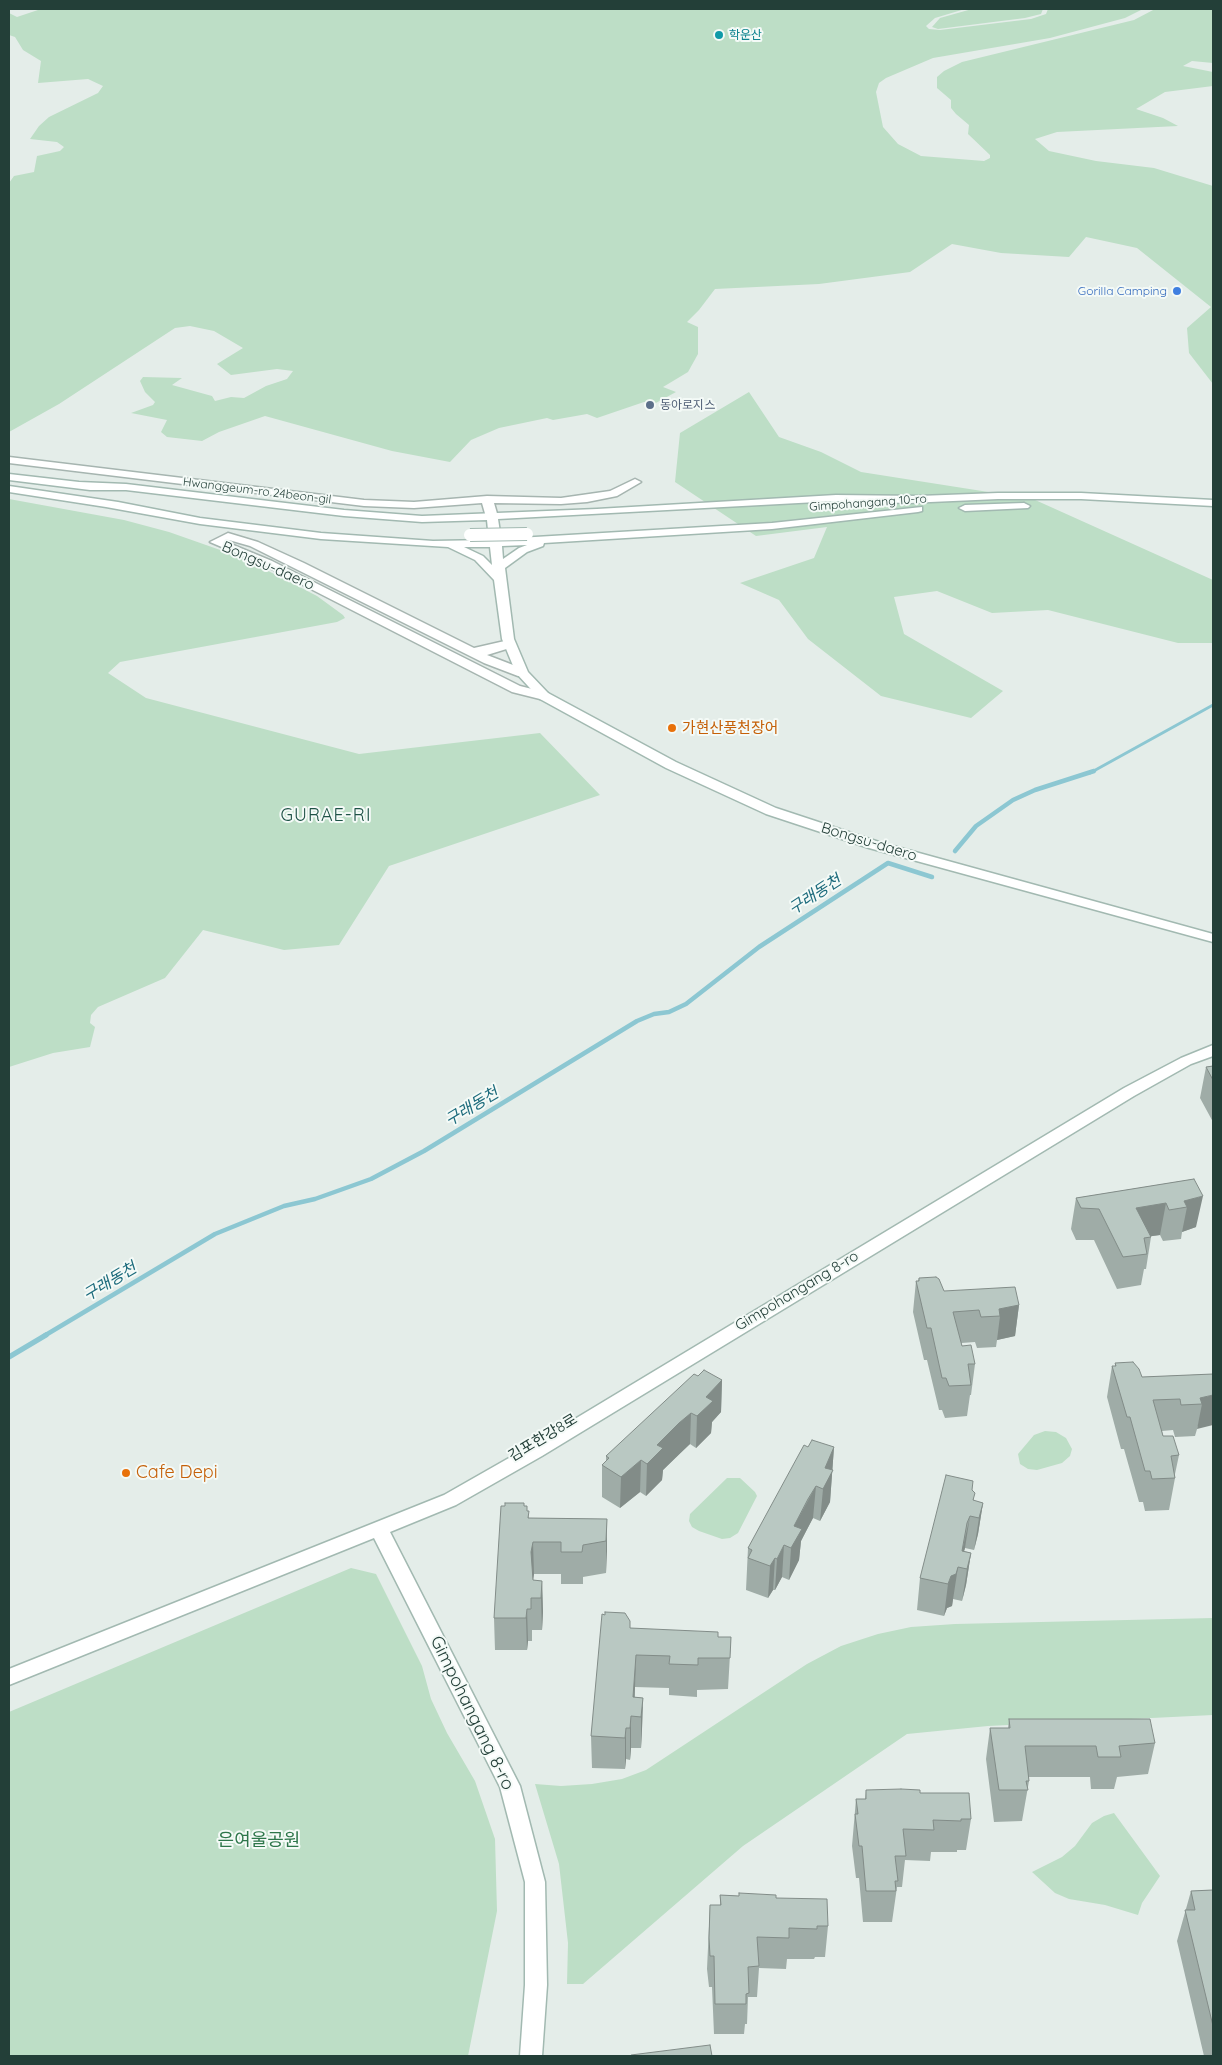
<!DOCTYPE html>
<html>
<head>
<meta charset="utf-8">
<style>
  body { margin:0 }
  #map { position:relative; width:1222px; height:2065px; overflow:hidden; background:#e4ede9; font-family:Quicksand,sans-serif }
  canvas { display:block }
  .frame { position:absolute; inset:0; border:10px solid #233f38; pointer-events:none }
</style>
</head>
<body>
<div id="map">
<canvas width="1222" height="2065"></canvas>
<div class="frame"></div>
</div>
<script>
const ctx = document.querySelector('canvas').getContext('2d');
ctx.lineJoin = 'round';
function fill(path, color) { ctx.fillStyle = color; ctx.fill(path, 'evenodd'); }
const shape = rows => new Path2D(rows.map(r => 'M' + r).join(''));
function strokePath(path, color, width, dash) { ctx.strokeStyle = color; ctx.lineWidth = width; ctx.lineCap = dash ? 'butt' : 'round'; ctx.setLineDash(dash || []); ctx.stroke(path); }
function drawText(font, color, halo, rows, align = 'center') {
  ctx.font = font + ' Quicksand,"Noto Sans KR",sans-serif'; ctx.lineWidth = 4; ctx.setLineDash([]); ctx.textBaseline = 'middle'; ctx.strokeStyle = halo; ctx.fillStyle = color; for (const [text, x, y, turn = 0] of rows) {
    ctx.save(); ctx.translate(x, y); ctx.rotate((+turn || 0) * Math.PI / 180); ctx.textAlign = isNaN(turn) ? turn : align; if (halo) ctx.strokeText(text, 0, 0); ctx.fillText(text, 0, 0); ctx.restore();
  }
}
fill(shape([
  [41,9,965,9,935,18,926,26,929,29,940,30,1031,19,1046,14,1048,9,1143,9,1125,18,1050,38,933,58,886,78,879,83,876,92,883,127,898,144,921,156,984,161,990,158,990,155,968,134,969,125,956,114,951,108,951,100,937,88,937,77,944,71,962,62,1134,20,1155,9,1213,9,1213,63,1192,61,1183,66,1213,72,1213,86,1165,92,1136,109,1163,118,1178,126,1057,132,1035,139,1049,151,1096,161,1154,168,1213,186,1213,384,1189,353,1187,328,1211,307,1137,248,1086,237,1069,257,1001,253,952,244,910,272,819,284,715,289,699,310,687,322,698,327,698,354,688,372,663,387,676,392,654,404,644,402,597,418,587,414,553,420,547,418,499,428,471,440,450,462,392,451,265,416,219,432,202,441,167,437,161,432,167,420,131,413,153,405,155,402,145,392,140,381,143,377,182,378,172,385,212,396,215,401,231,397,244,398,266,386,287,379,293,371,277,369,231,375,217,364,243,348,214,331,190,326,175,328,59,404,9,432,9,183,14,176,34,172,37,156,60,151,64,147,57,142,30,139,39,126,49,117,98,93,103,86,88,79,38,83,41,61,23,50,15,37,9,35,9,13,17,17],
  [972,9,1043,9,1041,14,1025,18,938,29,932,27,940,18],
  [749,392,779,437,821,452,861,472,1033,499,1213,580,1213,643,1178,643,1048,610,992,613,937,591,894,597,904,634,1003,691,971,718,881,696,808,639,779,600,740,583,814,558,827,527,756,536,675,482,680,433],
  [9,499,124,520,169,532,243,558,317,596,343,615,345,618,337,622,120,662,108,673,146,698,359,754,540,733,600,795,389,866,339,945,284,950,203,930,165,978,98,1007,91,1015,90,1023,95,1027,90,1047,53,1053,9,1067],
  [1045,1431,1056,1432,1066,1438,1072,1449,1070,1456,1062,1463,1037,1470,1028,1469,1020,1464,1018,1454,1034,1435],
  [727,1478,740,1478,755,1492,757,1496,738,1533,730,1538,722,1539,699,1531,692,1527,689,1521,690,1514],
  [351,1568,376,1574,422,1666,431,1699,447,1733,475,1781,495,1839,497,1911,468,2056,9,2056,9,1712],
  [1213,1618,1213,1715,988,1726,907,1734,743,1846,583,1984,567,1984,568,1943,559,1864,535,1784,561,1786,592,1784,622,1779,646,1770,807,1664,841,1646,878,1634,911,1627,955,1624],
  [1114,1813,1160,1876,1142,1903,1138,1915,1105,1905,1069,1899,1055,1893,1032,1872,1062,1857,1075,1846,1092,1823,1104,1816]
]), '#bddec6');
strokePath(shape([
  [1090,773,1213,705]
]), '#8cc7d2', 3);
strokePath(shape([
  [955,851,976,826,1013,800,1035,790,1094,771],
  [44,1336,215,1234,284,1206,315,1199,371,1179,424,1151,637,1021,654,1014,669,1012,686,1004,759,947,888,863,932,877]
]), '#8cc7d2', 4.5);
strokePath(shape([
  [9,1357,46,1335]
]), '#8cc7d2', 5.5);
const street = shape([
  [9,457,364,500,414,502,487,496,561,498,610,491,635,479,641,482,617,496,587,502,561,504,494,503,498,517,492,520,486,517,482,503,414,508,364,506,9,463,9,457],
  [228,533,258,542,304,563,474,648,509,640,513,641,515,644,513,647,487,655,526,670,528,673,526,676,518,676,484,663,250,546,229,540,226,542,272,561,520,686,548,693,550,696,544,700,512,692,264,565,210,542,228,533]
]);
const secondary = shape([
  [9,474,79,482,126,484,344,510,422,516,597,509,836,495,919,496,998,493,1081,493,1213,500,1213,506,1081,499,998,499,908,503,836,501,498,519,501,539,772,523,922,507,922,511,918,512,772,529,544,543,543,546,527,552,505,568,514,639,528,672,548,693,676,762,776,808,879,842,1213,934,1213,942,869,848,766,814,666,768,540,699,516,673,502,639,494,580,475,560,448,547,321,539,200,524,106,507,9,492,9,486,118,502,200,518,321,533,433,541,489,540,487,520,422,522,344,516,126,490,90,490,9,480,9,474],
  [527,545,519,548,503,559,502,546,527,545],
  [464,547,490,547,492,565,483,556,464,547],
  [1024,503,1030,506,1028,508,965,511,959,508,965,505,1024,503],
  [1213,1045,1213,1056,1191,1064,1134,1096,542,1456,456,1505,390,1532,520,1786,545,1882,547,1985,542,2056,520,2056,525,1985,525,1882,500,1787,374,1538,9,1685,9,1669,444,1495,530,1446,1124,1088,1181,1058,1213,1045]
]);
strokePath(street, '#a6b5b0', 3);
strokePath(secondary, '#a2b9b1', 3);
fill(street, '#fff');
fill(secondary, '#fff');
const secondaryBridge = shape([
  [470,535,527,534]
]);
strokePath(secondaryBridge, '#a2b9b1', 14, []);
strokePath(secondaryBridge, '#fff', 12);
fill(shape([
  [1213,1066,1213,1122,1200,1098,1206,1067],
  [1194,1179,1196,1227,1182,1232,1181,1239,1163,1241,1160,1235,1151,1236,1151,1237,1146,1269,1144,1269,1141,1285,1117,1289,1094,1240,1076,1240,1071,1229,1076,1198],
  [919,1278,944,1291,1019,1305,1015,1336,997,1340,996,1347,977,1348,975,1342,961,1343,962,1346,975,1364,971,1395,970,1395,967,1416,945,1418,942,1410,939,1410,927,1360,924,1360,913,1312,916,1281,918,1281],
  [1115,1363,1142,1377,1213,1374,1195,1436,1175,1437,1173,1430,1162,1431,1163,1436,1179,1455,1175,1474,1175,1478,1169,1510,1145,1511,1143,1502,1139,1502,1124,1449,1121,1449,1107,1397,1112,1366,1115,1366],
  [698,1376,722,1380,721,1412,712,1422,711,1433,696,1448,690,1444,679,1454,663,1470,662,1480,646,1496,640,1492,620,1508,602,1497,602,1465,606,1462,606,1456],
  [808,1447,834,1447,830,1502,820,1521,813,1518,806,1531,801,1541,799,1560,789,1580,782,1577,775,1590,773,1590,768,1598,746,1590,748,1548],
  [972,1490,974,1501,983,1503,978,1534,974,1550,965,1548,964,1551,971,1553,966,1585,962,1601,953,1599,952,1606,947,1608,944,1616,917,1610,920,1578],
  [524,1506,527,1511,529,1518,607,1519,606,1573,583,1577,583,1584,561,1584,561,1574,534,1574,533,1580,542,1581,543,1612,542,1630,532,1630,532,1641,528,1641,527,1650,495,1650,494,1618],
  [605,1615,630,1628,718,1637,731,1637,728,1689,697,1690,697,1697,669,1695,669,1688,635,1687,635,1697,643,1698,642,1729,641,1748,631,1748,630,1760,626,1759,625,1769,592,1768,591,1736],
  [1009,1719,1155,1743,1148,1774,1117,1777,1114,1789,1091,1789,1090,1777,1029,1777,1029,1781,1022,1821,994,1822,986,1759,990,1728,1008,1728],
  [866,1790,920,1793,971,1819,966,1850,957,1850,957,1852,931,1852,930,1861,905,1860,902,1887,897,1887,892,1922,863,1922,859,1878,856,1878,852,1846,856,1799,865,1799],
  [1213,1890,1213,2056,1204,2056,1177,1941,1191,1891],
  [720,1895,776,1898,828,1926,825,1957,815,1957,814,1959,787,1959,786,1969,759,1968,757,1997,748,1997,747,2024,745,2024,744,2034,714,2034,712,1987,709,1987,707,1969,710,1905,720,1905]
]), '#9faca7');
fill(shape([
  [1203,1196,1196,1227,1182,1232,1187,1207,1184,1201],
  [1166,1203,1160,1235,1131,1239,1136,1208],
  [1019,1305,1015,1336,997,1340,1000,1316,999,1309],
  [722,1380,721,1412,712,1422,711,1433,696,1448,697,1416,706,1397],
  [1213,1395,1213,1425,1197,1429,1202,1404,1200,1398],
  [691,1413,690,1444,663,1470,662,1480,646,1496,647,1464,657,1445,679,1423],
  [834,1447,830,1502,820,1521,825,1468],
  [641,1460,640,1492,620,1508,621,1477],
  [816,1486,813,1518,801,1541,799,1560,789,1580,791,1548,794,1526],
  [983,1503,978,1534,974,1550,979,1518],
  [970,1516,965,1548,963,1555,962,1551],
  [607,1519,607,1551,606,1573,606,1541],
  [533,1542,534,1574,532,1584,531,1552],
  [784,1545,782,1577,775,1590,777,1559],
  [971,1553,966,1585,962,1601,967,1569],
  [775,1558,773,1590,768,1598,770,1566],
  [958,1567,952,1606,947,1608,944,1616,948,1584,951,1576],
  [542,1581,543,1612,542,1630,541,1598],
  [527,1609,528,1641,527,1650,526,1618],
  [636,1655,635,1687,633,1716,633,1697],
  [643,1698,642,1729,641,1748,641,1717],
  [631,1716,631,1748,630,1760,630,1728],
  [626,1728,626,1759,625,1769,625,1738]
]), '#828c88');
const building = shape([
  [1213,1066,1213,1080,1206,1067,1213,1066],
  [1194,1179,1203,1196,1184,1201,1187,1207,1169,1210,1166,1203,1136,1208,1151,1237,1144,1238,1147,1254,1123,1257,1099,1209,1081,1208,1076,1198,1194,1179],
  [936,1277,939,1279,944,1291,1015,1287,1019,1305,999,1309,1000,1316,981,1317,979,1310,953,1312,962,1346,971,1345,975,1364,968,1364,971,1385,949,1386,946,1378,942,1378,931,1328,927,1328,916,1281,919,1281,919,1278,936,1277],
  [1133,1362,1139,1369,1142,1377,1213,1374,1213,1395,1200,1398,1202,1404,1181,1405,1180,1399,1153,1400,1163,1436,1173,1436,1179,1455,1171,1456,1175,1478,1152,1479,1150,1471,1145,1471,1130,1417,1127,1417,1112,1366,1116,1366,1115,1363,1133,1362],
  [704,1370,722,1380,706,1397,713,1401,697,1416,691,1413,679,1423,657,1445,663,1448,647,1464,641,1460,621,1477,602,1465,609,1458,606,1456,694,1374,698,1376,704,1370],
  [812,1440,834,1447,825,1468,833,1470,823,1489,816,1486,808,1499,794,1526,802,1529,791,1548,784,1545,777,1559,775,1558,770,1566,748,1558,752,1550,748,1548,804,1445,808,1447,812,1440],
  [946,1475,973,1481,972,1490,975,1493,973,1500,983,1503,979,1518,970,1516,967,1523,962,1551,971,1553,967,1569,958,1567,956,1574,951,1576,948,1584,920,1578,946,1475],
  [505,1503,524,1503,524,1506,527,1506,527,1511,529,1511,528,1518,607,1519,606,1541,583,1545,582,1552,561,1552,561,1542,533,1542,531,1552,533,1580,542,1581,541,1598,531,1598,531,1609,527,1609,526,1618,494,1618,501,1506,505,1506,505,1503],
  [605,1612,625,1613,630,1621,630,1628,718,1632,718,1637,731,1637,730,1658,698,1658,698,1665,669,1664,670,1656,636,1655,633,1697,643,1698,641,1717,631,1716,630,1728,626,1728,625,1738,591,1736,602,1614,605,1615,605,1612],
  [1009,1719,1150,1719,1155,1743,1119,1746,1121,1757,1098,1757,1096,1746,1025,1746,1029,1781,1026,1781,1028,1790,999,1790,990,1728,1010,1728,1009,1719],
  [901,1789,920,1790,920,1793,969,1793,971,1819,961,1819,961,1821,933,1820,934,1830,903,1829,906,1856,895,1856,898,1881,895,1881,896,1891,866,1891,862,1846,859,1846,855,1814,858,1814,856,1799,866,1799,866,1790,901,1789],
  [1213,1890,1213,2026,1185,1910,1195,1910,1191,1891,1213,1890],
  [739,1893,776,1895,776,1898,827,1899,828,1926,817,1926,817,1929,789,1928,789,1938,757,1937,759,1966,748,1967,749,1993,746,1994,746,2004,715,2004,714,1956,710,1956,709,1938,710,1905,721,1905,720,1895,739,1896,739,1893],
  [710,2045,712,2056,632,2056,631,2055,710,2045]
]);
fill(building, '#b9c8c2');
strokePath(building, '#828c88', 1);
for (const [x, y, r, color] of [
  [719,35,5,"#0f9aa8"],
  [1177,291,5,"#3f7fe0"],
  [650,405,5,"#5c6f8a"],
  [672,728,5,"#e8710a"],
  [126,1473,5,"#e8710a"]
]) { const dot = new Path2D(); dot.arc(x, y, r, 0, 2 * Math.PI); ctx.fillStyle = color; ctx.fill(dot); strokePath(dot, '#f4faf7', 2); }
drawText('12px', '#0d838f', '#f4faf7', [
  ["학운산",729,35]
], 'left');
drawText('12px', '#366cbe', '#f4faf7', [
  ["Gorilla Camping",1167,291]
], 'right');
drawText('12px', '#4e5e75', '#f4faf7', [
  ["동아로지스",660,405]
], 'left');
drawText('12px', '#233f38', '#f4faf7', [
  ["Hwanggeum-ro 24beon-gil",257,491,7],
  ["Gimpohangang 10-ro",868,503,-4]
]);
drawText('15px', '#233f38', '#f4faf7', [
  ["Bongsu-daero",268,566,24],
  ["Bongsu-daero",869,842,17],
  ["Gimpohangang 8-ro",797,1291,-31],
  ["김포한강8로",543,1438,-31]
]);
drawText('15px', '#c56008', '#f4faf7', [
  ["가현산풍천장어",682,728]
], 'left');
drawText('italic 16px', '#1c6b7c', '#f4faf7', [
  ["구래동천",815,895,-33],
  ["구래동천",472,1107,-31],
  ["구래동천",110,1282,-31]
]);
ctx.letterSpacing = '1px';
drawText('18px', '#1e5246', '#f4faf7', [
  ["GURAE-RI",326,816]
]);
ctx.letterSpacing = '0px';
drawText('18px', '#c56008', '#f4faf7', [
  ["Cafe Depi",136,1473]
], 'left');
drawText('18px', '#233f38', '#f4faf7', [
  ["Gimpohangang 8-ro",472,1713,64]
]);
drawText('18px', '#2d764a', '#f4faf7', [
  ["은여울공원",259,1841]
]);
</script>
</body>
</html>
